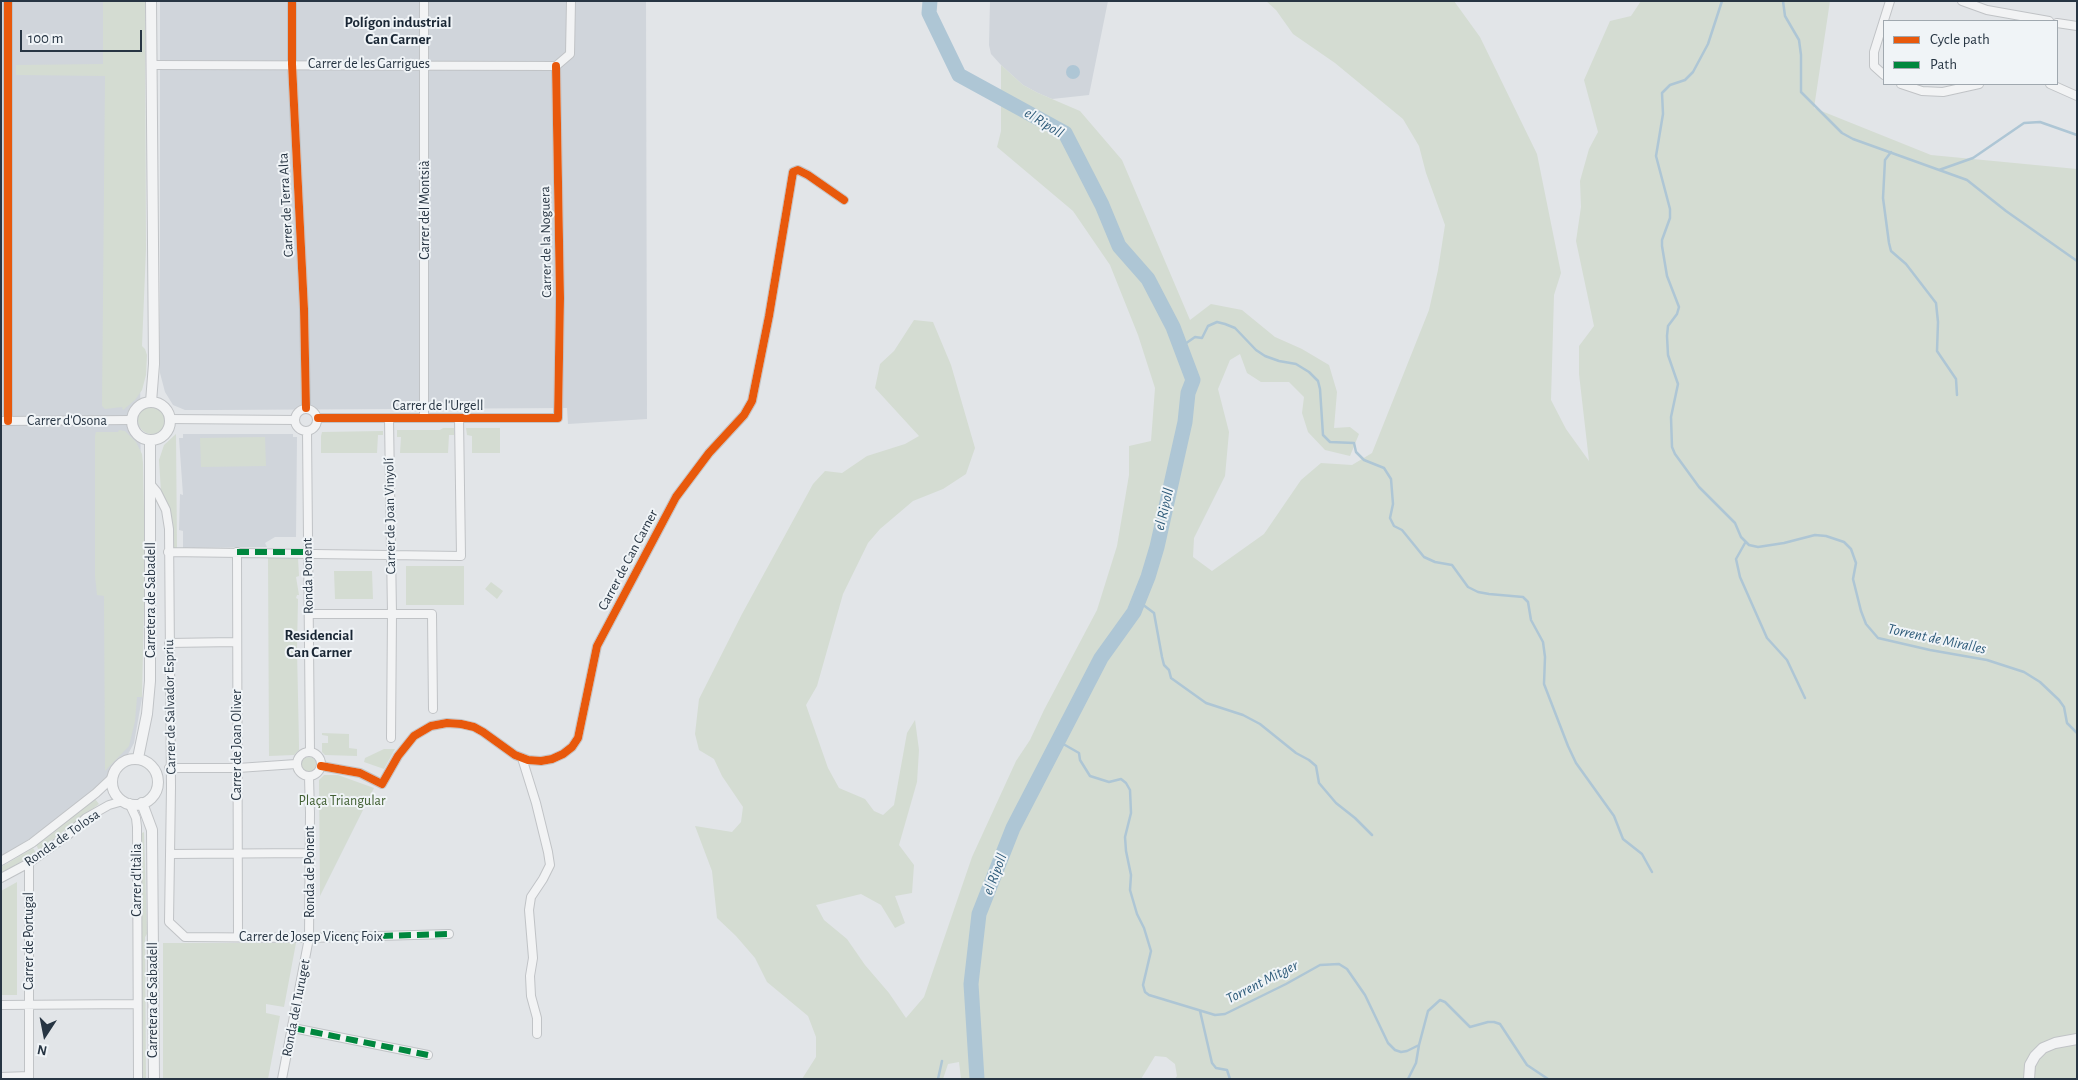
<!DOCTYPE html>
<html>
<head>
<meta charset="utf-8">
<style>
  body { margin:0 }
  #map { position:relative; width:2078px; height:1080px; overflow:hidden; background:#e2e5e8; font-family:"Alegreya Sans",sans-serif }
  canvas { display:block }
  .frame { position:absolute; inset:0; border:2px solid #273543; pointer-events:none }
  .legend { position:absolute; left:1883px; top:20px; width:175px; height:65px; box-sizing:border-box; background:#f0f4f7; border:1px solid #a0a8af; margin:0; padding:6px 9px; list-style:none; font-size:15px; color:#273543 }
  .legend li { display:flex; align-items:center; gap:10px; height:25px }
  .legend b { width:25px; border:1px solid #a0a8af }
  .north { position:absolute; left:20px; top:1010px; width:50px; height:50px; -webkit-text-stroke:4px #f0f4f7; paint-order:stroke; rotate:191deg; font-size:14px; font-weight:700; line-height:20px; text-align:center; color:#273543 }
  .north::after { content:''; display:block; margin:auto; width:18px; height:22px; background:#273543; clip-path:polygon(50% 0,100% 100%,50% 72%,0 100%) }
  .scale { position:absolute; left:20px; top:30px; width:122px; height:22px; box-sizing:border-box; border:2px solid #273543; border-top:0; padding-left:6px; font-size:15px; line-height:18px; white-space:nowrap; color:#273543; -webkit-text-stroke:4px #f0f4f7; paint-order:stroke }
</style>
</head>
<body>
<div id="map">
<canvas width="2078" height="1080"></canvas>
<div class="frame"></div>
<ul class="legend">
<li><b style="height:6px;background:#e8590c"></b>Cycle path</li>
<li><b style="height:6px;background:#00873e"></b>Path</li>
</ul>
<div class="north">N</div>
<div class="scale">100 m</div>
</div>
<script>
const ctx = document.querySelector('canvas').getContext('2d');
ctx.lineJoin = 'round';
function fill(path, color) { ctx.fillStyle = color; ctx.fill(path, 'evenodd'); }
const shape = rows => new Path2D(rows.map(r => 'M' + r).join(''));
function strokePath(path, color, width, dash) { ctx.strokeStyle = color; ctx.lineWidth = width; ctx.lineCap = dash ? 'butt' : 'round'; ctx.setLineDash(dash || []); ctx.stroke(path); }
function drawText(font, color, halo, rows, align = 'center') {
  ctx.font = font + ' "Alegreya Sans",sans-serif'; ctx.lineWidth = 4; ctx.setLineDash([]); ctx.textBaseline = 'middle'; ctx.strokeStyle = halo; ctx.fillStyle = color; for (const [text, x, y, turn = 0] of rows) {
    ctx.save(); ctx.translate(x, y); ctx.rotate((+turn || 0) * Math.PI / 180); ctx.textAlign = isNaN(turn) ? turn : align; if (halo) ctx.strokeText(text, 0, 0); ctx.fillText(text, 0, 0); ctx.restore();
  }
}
fill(shape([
  [1,1,138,1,142,698,134,743,127,756,89,794,36,835,1,857],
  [160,1,646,1,647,419,568,424,567,408,214,410,185,410,173,405,165,392,160,373],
  [990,1,1108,1,1089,95,1052,99,1038,93,1023,85,1001,65,991,54,989,45],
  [183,434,293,434,293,437,297,437,296,537,275,537,265,543,267,547,183,548,183,531,179,530,180,494,183,495,179,438,183,438]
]), '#d0d5db');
fill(shape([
  [103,1,145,1,146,249,142,346,145,349,147,355,146,375,142,390,135,400,123,410,122,407,105,409,102,406,105,76,16,75,16,65,103,64],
  [1266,1,1454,1,1480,37,1537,154,1561,273,1554,295,1551,400,1566,429,1589,461,1579,374,1579,346,1594,326,1576,241,1581,207,1580,181,1589,149,1598,132,1584,80,1610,21,1631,16,1641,1,1830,1,1814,108,1931,155,2077,169,2077,1079,1175,1079,1177,1076,1175,1064,1166,1057,1155,1056,1141,1079,961,1079,959,1062,948,1064,943,1079,802,1079,816,1057,816,1037,808,1016,767,982,755,958,736,936,717,918,712,871,695,826,732,832,741,822,743,807,722,776,714,759,699,750,695,734,699,699,742,614,813,484,825,471,842,473,867,456,905,444,919,436,875,388,880,364,894,351,914,320,933,322,951,365,975,448,966,474,943,489,913,501,880,529,868,543,843,594,817,686,806,705,828,768,839,788,865,799,874,811,883,815,894,805,907,733,915,720,919,750,917,782,899,845,914,865,912,893,895,896,905,923,895,928,881,905,861,894,816,905,824,920,847,939,865,965,889,993,906,1018,924,997,972,857,1016,761,1030,740,1044,710,1097,610,1117,546,1129,475,1129,446,1151,441,1155,388,1138,335,1110,265,1073,211,997,147,1001,131,1001,65,1023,85,1038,93,1080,111,1122,160,1190,320,1211,304,1242,310,1275,337,1302,349,1329,365,1337,392,1334,428,1350,427,1359,434,1350,456,1325,450,1308,432,1302,413,1304,397,1289,382,1261,382,1247,373,1240,354,1230,360,1218,389,1229,432,1225,476,1194,538,1193,557,1212,571,1264,534,1301,480,1321,463,1352,465,1372,453,1429,310,1438,270,1445,225,1426,173,1419,146,1403,119,1335,63,1293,34,1276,10],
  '138 420a14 14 0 1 1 28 0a14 14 0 1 1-28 0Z',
  [443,428,454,428,454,435,449,435,448,453,400,453,401,437,397,437,397,430,440,430],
  [466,428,500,428,500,453,472,453,472,436,467,435],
  [119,430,125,431,136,442,142,454,143,463,145,558,142,697,137,697,135,721,129,746,105,771,104,596,97,595,95,576,95,436,96,432,118,432],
  [383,431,383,435,378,435,377,453,321,453,321,436,322,432],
  [176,434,177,550,172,550,172,523,167,502,161,492,159,460,164,445],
  [265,437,266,466,201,467,200,438],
  [268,557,298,558,299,576,296,577,299,595,297,595,296,598,298,599,297,649,299,745,299,750,294,755,269,756],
  [406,566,464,566,464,605,406,605],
  [334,571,372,571,373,599,335,599],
  [491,582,503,591,497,599,485,589],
  [322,733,349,734,349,748,357,749,357,756,325,755,322,752,322,743,328,743,328,736,322,735],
  [384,749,395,749,384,769,364,762,365,758],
  '301 765a8 8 0 1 1 16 0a8 8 0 1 1-16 0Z',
  [324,775,338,775,374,788,320,896,319,780],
  [95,799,99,804,39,850,36,845],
  [144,832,147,934,145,937,146,1079,142,1079,142,833],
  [33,848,36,853,1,873,1,867],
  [17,882,17,995,1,995,1,891],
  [163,943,296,943,284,1007,266,1004,266,1013,280,1016,268,1079,163,1079]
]), '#d4dcd2');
fill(shape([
  '1066 72a7 7 0 1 1 14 0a7 7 0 1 1-14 0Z'
]), '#aec6d5');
strokePath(shape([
  [1722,1,1708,44,1693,72,1685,80,1670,85,1662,93,1663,114,1656,156,1670,209,1670,218,1662,240,1662,246,1667,276,1679,307,1677,314,1668,326,1667,336,1668,355,1678,384,1671,417,1672,447,1675,454,1699,487,1735,523,1741,537,1749,545,1758,547,1784,543,1815,535,1826,536,1844,542,1851,549,1856,563,1853,579,1861,611,1866,624,1878,638,1930,650,1987,660,2024,672,2040,682,2059,700,2064,707,2067,723,2077,733],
  [1783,1,1785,16,1799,40,1801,55,1801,92,1842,133,1853,139,1967,180,2006,211,2077,261],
  [1891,152,1885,160,1883,198,1889,243,1891,251,1906,264,1936,303,1938,322,1937,351,1956,379,1957,395],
  [1939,170,1973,158,2024,123,2040,122,2077,135],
  [1182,346,1195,337,1202,338,1208,326,1217,322,1225,324,1235,328,1256,350,1265,356,1279,361,1296,364,1309,372,1318,381,1320,389,1323,435,1330,442,1354,443,1356,452,1364,460,1384,468,1391,479,1393,504,1390,518,1394,526,1402,530,1424,557,1435,562,1452,565,1468,587,1478,592,1489,594,1523,597,1528,602,1531,620,1543,642,1545,657,1544,684,1568,746,1576,763,1614,816,1623,839,1642,854,1652,872],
  [1745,543,1736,559,1740,577,1767,638,1787,660,1805,698],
  [1138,601,1154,613,1162,657,1164,665,1169,670,1171,678,1206,703,1243,715,1260,724,1296,753,1309,760,1316,766,1319,783,1336,803,1355,818,1372,835],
  [1058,741,1079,753,1080,760,1090,776,1109,782,1121,779,1126,783,1130,790,1131,813,1125,837,1126,851,1131,875,1130,890,1137,914,1144,928,1151,951,1143,985,1145,992,1149,995,1215,1015,1225,1014,1286,984,1320,965,1339,964,1347,969,1365,995,1388,1043,1395,1050,1401,1052,1407,1051,1419,1045,1428,1011,1440,1000,1445,1002,1470,1027,1488,1022,1494,1022,1500,1024,1527,1065,1548,1079],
  [1200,1011,1212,1063,1216,1068,1227,1070,1230,1079],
  [938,1079,942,1061],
  [1408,1079,1416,1063,1419,1045]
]), '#aec6d5', 2.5);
strokePath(shape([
  [930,1,929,13,959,75,1065,133,1102,205,1119,246,1148,279,1173,327,1193,380,1188,393,1185,422,1157,547,1148,577,1134,612,1101,658,1013,828,979,914,971,984,977,1079]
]), '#aec6d5', 15);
const minor = shape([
  [292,1,292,64,304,309,306,408],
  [424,1,424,418],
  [1962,1,1987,10,2049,21],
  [2057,23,2077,26],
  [151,65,556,66],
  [556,66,570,54,571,1],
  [1884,75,1874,66,1874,52,1890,1],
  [1901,84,1922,91,1943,92,1979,84],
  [2050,84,2077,96],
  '295 420a11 11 0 1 1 22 0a11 11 0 1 1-22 0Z',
  [318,418,558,418,560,298,556,66],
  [169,419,295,420],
  [389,419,392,614,391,738],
  [1,421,132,420],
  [8,421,8,1],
  [307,431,310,752],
  [152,486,157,492,166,510,169,529,171,787,169,922,185,937,309,938,449,934],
  [168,552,461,556,459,418],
  [237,552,238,937],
  [309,614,432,614,433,709],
  [169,643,236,642],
  '297 764a12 12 0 1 1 24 0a12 12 0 1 1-24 0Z',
  [522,758,536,803,548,852,550,865,543,879,531,897,529,910,533,958,530,976,531,996,537,1018,537,1034],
  [321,766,360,773,382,784,398,756,414,736,431,726,447,723,461,724,474,727,483,732,515,755,528,760,541,761,552,759,563,754,572,747,578,738,597,646,676,497,709,453,744,415,752,401,769,316,793,172,798,170,808,175,844,200],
  [169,768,238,768,296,764],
  [129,803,136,818,137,827,138,1079],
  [170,854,309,853],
  [1,861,32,843,96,793,112,778],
  [29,863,29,1079],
  [1,878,29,863,68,835,86,818,109,805,123,801],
  [1,1005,137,1004],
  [293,1028,428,1055],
  [1,1077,29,1076],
  [282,1079,309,938,310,813,309,777]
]);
const tertiary = shape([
  [151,1,154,364,151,402],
  '132 421a19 19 0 1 1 38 0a19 19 0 1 1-38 0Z',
  [138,758,147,714,150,681,150,440],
  '112 782a23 23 0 1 1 46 0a23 23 0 1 1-46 0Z',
  [142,803,152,830,154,1079],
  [2029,1079,2030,1065,2035,1056,2043,1048,2055,1043,2077,1039]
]);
strokePath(minor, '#c0c3c6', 10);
strokePath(tertiary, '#c0c3c6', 12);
strokePath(minor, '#f2f3f4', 8);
strokePath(tertiary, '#f2f3f4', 10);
strokePath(shape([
  [237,552,308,552],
  [309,938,449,934],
  [293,1028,428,1055]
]), '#00873e', 6, [12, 6]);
strokePath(shape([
  [292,1,292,64,304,309,306,408],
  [318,418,558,418,560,298,556,66],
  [8,421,8,1],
  [321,766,360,773,382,784,398,756,414,736,431,726,447,723,461,724,474,727,483,732,515,755,528,760,541,761,552,759,563,754,572,747,578,738,597,646,676,497,709,453,744,415,752,401,769,316,793,172,798,170,808,175,844,200]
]), '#e8590c', 8);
drawText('14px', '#273543', '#f0f4f7', [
  ["Carrer de les Garrigues",369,64],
  ["Carrer de Terra Alta",286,205,-93],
  ["Carrer del Montsià",425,210,-90],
  ["Carrer de la Noguera",546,242,-91],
  ["Carrer de l'Urgell",438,406],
  ["Carrer d'Osona",67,421],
  ["Carrer de Joan Vinyolí",390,516,-91],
  ["Carrer de Can Carner",628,560,-62],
  ["Ronda Ponent",308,576,-91],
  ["Carretera de Sabadell",151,600,-90],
  ["Carrer de Salvador Espriu",170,707,-91],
  ["Carrer de Joan Oliver",237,745,-90],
  ["Ronda de Tolosa",62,838,-35],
  ["Ronda de Ponent",310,872,-90],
  ["Carrer d'Itàlia",137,880,-90],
  ["Carrer de Josep Vicenç Foix",311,937],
  ["Carrer de Portugal",29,941,-90],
  ["Carretera de Sabadell",153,1000,-90],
  ["Ronda del Turuget",296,1008,-79]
]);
drawText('14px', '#426033', '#f0f4f7', [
  ["Plaça Triangular",342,801]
]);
drawText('bold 15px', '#192634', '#f0f4f7', [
  ["Polígon industrial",398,22],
  ["Can Carner",398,39],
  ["Residencial",319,635],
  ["Can Carner",319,652]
]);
drawText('italic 15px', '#2e5b7a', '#f0f4f7', [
  ["el Ripoll",1044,123,32],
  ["el Ripoll",1164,509,-77],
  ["Torrent de Miralles",1937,639,12],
  ["el Ripoll",995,874,-69],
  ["Torrent Mitger",1262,982,-27]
]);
</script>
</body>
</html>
